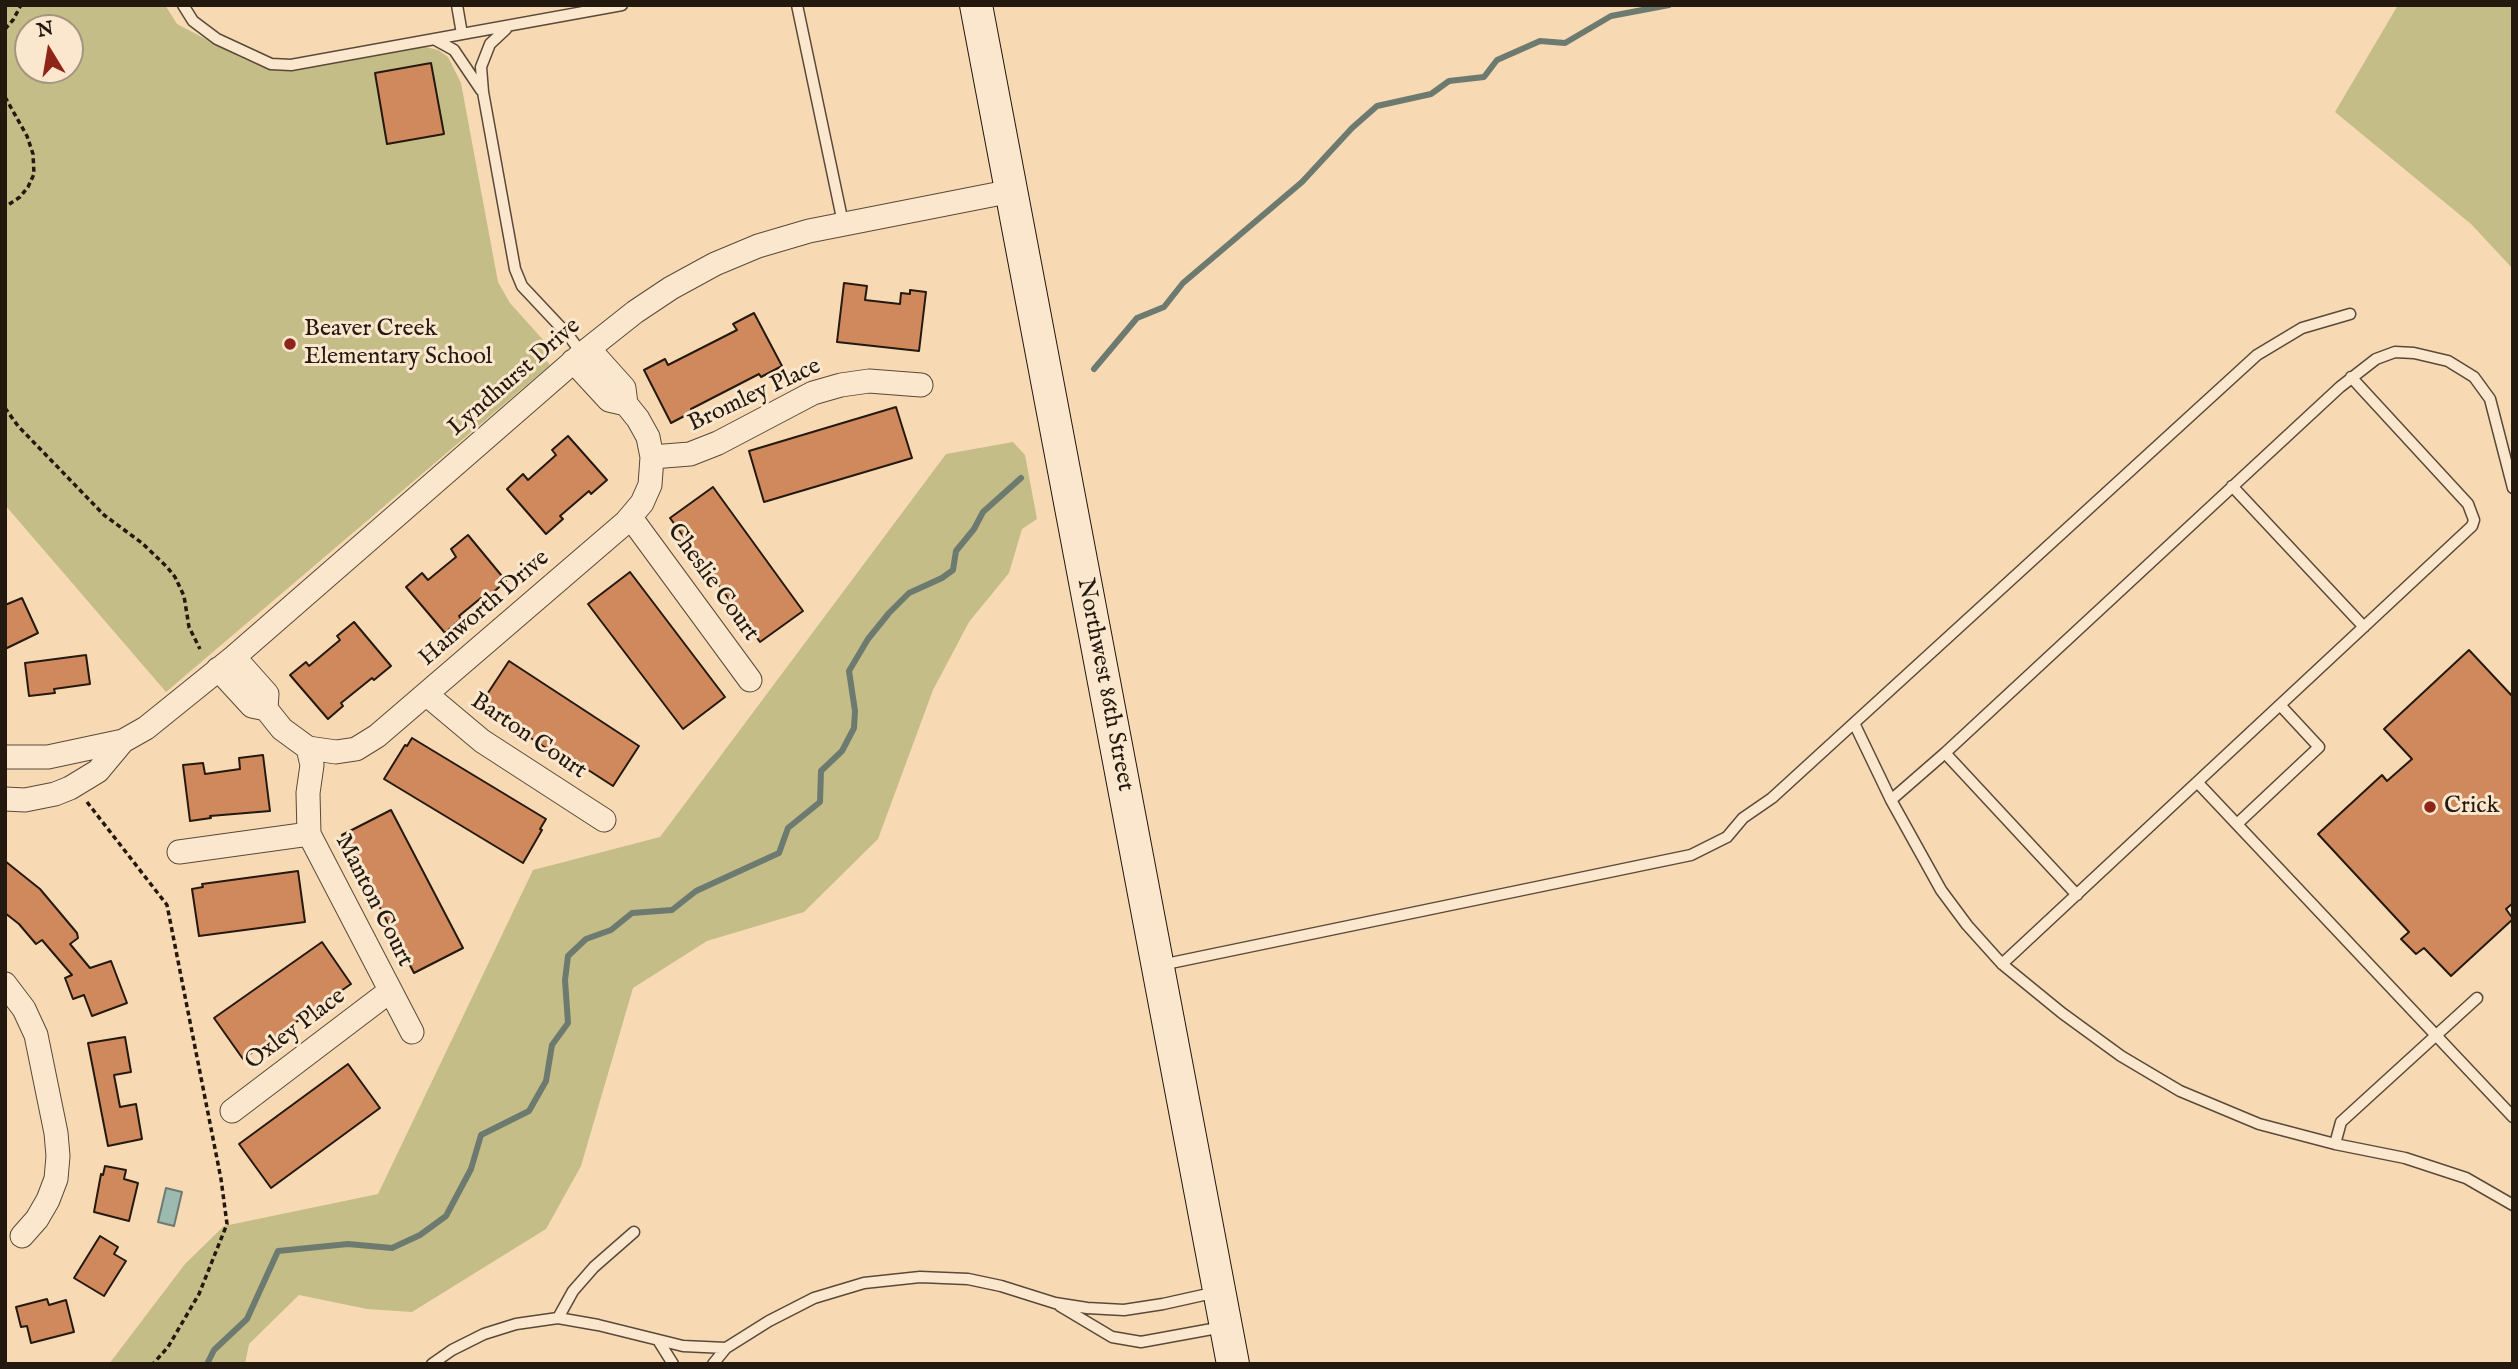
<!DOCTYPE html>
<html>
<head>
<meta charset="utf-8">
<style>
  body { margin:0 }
  #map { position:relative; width:2518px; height:1369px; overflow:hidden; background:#f7dab3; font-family:"IM FELL English",serif }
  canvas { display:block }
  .frame { position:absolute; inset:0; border:7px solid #24190f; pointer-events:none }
  .north { position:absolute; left:14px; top:14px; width:70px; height:70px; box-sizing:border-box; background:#fae7ce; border:2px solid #a49582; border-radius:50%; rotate:349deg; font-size:19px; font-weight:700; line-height:28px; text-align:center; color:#24190f }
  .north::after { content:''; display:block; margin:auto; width:24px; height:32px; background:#8f2418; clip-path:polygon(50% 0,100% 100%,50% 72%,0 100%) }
</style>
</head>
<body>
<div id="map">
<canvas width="2518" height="1369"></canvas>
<div class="frame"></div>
<div class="north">N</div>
</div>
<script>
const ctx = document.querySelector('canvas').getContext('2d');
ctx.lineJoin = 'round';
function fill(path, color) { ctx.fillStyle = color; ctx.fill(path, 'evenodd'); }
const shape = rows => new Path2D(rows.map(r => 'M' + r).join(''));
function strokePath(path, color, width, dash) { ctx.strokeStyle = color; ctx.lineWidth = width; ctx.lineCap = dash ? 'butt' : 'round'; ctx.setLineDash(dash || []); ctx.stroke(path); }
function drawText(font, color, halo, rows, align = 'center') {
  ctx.font = font + ' "IM FELL English",serif'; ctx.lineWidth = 6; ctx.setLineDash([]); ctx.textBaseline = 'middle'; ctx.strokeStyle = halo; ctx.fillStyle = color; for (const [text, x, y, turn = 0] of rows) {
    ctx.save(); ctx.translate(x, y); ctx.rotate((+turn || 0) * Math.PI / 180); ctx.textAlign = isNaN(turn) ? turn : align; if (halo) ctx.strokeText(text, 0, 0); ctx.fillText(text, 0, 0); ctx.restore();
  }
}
fill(shape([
  [5,5,165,5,177,24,244,59,265,68,280,70,418,45,438,50,448,57,461,83,498,282,510,303,545,342,545,359,550,365,166,692,5,505],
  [28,28,70,28,70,70,28,70],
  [2398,5,2513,5,2513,269,2471,224,2335,112],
  [1013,442,1025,455,1037,519,1022,529,1009,573,969,622,933,690,878,839,804,912,707,941,633,988,581,1166,546,1229,412,1312,367,1309,299,1295,249,1344,245,1364,109,1364,185,1264,224,1226,378,1194,533,870,660,837,946,454]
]), '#c5bd87');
const water = shape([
  [166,1188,182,1192,174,1226,158,1222,166,1188]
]);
fill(water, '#9dbab0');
strokePath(water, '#6d7a70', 2);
strokePath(shape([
  [1094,369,1137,318,1164,307,1183,283,1302,182,1352,128,1377,106,1431,94,1449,81,1484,77,1497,60,1540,41,1565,43,1611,16,1669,5],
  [207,1364,214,1350,247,1319,278,1251,348,1244,392,1248,420,1235,446,1216,471,1169,481,1135,529,1111,546,1081,552,1045,568,1023,565,980,568,956,586,939,611,930,632,913,672,910,696,891,779,853,788,828,820,802,821,771,842,751,854,728,855,711,849,671,868,639,889,613,909,593,942,578,953,570,956,551,974,529,983,512,1021,478]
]), '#6d7a70', 6);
const building = shape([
  [431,63,444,134,387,144,375,73,431,63],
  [844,283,867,286,865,300,900,304,901,293,910,294,910,290,926,292,919,351,837,342,844,283],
  [754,313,782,366,761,377,759,374,691,409,692,412,671,423,644,370,665,359,668,365,737,330,733,324,754,313],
  [896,407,912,458,764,502,749,451,896,407],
  [568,436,607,480,591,494,589,491,560,516,563,519,546,534,507,489,523,474,528,480,556,455,552,450,568,436],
  [713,487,803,611,760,642,670,518,713,487],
  [468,535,506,581,489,596,487,593,459,616,461,619,445,633,406,587,422,573,428,580,456,557,451,549,468,535],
  [630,572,725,697,683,729,588,604,630,572],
  [22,598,38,633,5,649,5,605,22,598],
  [354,622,391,666,374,680,372,678,341,703,343,706,328,719,290,675,306,662,309,666,340,640,337,636,354,622],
  [2469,650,2513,697,2513,903,2506,909,2513,919,2451,976,2424,948,2416,954,2401,939,2409,932,2318,834,2382,775,2387,781,2412,759,2384,729,2469,650],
  [86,655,90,684,54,689,55,693,29,696,25,663,86,655],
  [509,661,639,746,613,786,565,755,563,759,480,705,509,661],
  [412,738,546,819,540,829,542,830,523,863,384,779,405,745,407,746,412,738],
  [263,755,270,811,210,816,211,818,190,821,183,765,203,763,205,774,240,769,239,758,263,755],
  [391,810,463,948,414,973,342,835,391,810],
  [5,861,40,889,77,933,78,938,70,944,90,968,111,961,127,1003,92,1016,84,995,73,999,65,978,72,975,42,940,36,944,19,924,5,913,5,861],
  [298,871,305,922,199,936,192,889,203,887,202,884,298,871],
  [322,942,351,984,243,1059,214,1018,322,942],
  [125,1037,131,1072,114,1075,120,1107,136,1104,142,1139,108,1146,88,1043,125,1037],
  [348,1064,380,1108,271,1188,239,1144,348,1064],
  [105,1166,126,1170,124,1179,138,1183,129,1221,94,1212,101,1174,103,1175,105,1166],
  [100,1236,118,1247,114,1254,126,1261,104,1296,74,1278,100,1236],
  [47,1299,49,1305,66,1300,74,1332,31,1343,27,1326,21,1327,16,1307,47,1299]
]);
fill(building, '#d0885d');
strokePath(building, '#24190f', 2);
const service = shape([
  [183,5,193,21,217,39,271,64,291,65,622,5],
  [457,5,462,34],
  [797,5,843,223],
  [506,29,490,44,481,67,483,92,515,269,522,286,569,336,582,354],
  [434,39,454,50,481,90],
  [2232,486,2364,627],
  [2513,488,2490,399,2474,377,2448,361,2414,353,2395,352,2376,359,2340,387,1945,753,1891,800,1941,890,1967,925,2002,964,2062,1013,2121,1056,2180,1091,2259,1124,2335,1144,2405,1158,2466,1178,2513,1205],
  [1854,723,1891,800],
  [1945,753,2077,895],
  [2198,783,2513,1117],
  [2237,824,2319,747,2280,705],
  [2002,964,2472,526,2474,520,2468,504,2351,377],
  [1161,965,1691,855,1727,837,1743,818,1772,798,2257,355,2302,328,2350,314],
  [2335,1144,2341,1122,2477,998],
  [1060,1306,1112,1337,1141,1342,1223,1327],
  [558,1318,573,1291,594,1267,634,1232],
  [658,1340,673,1364],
  [432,1364,452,1350,484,1334,516,1324,558,1318,598,1325,683,1346,726,1348],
  [713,1364,726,1348,769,1321,814,1298,864,1283,920,1277,968,1279,1001,1286,1055,1303,1087,1308,1124,1310,1163,1304,1217,1292]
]);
const minor = shape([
  [573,361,609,400,626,404],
  [652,457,690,454,718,443,813,393,841,385,869,381,921,385],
  [631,518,750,680],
  [234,657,267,694,266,709],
  [218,669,252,706,266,709,282,729,308,748,336,752,356,749,377,736,626,522,642,503,650,485,652,457,648,437,638,419,626,404,624,388,589,349],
  [426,694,482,741,604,820],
  [308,748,312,765,308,793,309,834,412,1032],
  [5,757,48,757,123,741],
  [5,799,25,800,55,794,70,788,98,771,123,741,146,728,234,657,582,354,635,312,671,288,715,264,758,246,809,231,1012,191],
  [179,852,309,834],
  [5,984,24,1009,36,1035,56,1133,58,1156,56,1179,48,1200,37,1219,22,1236],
  [232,1111,390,991]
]);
const secondary = shape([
  [976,5,1233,1364]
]);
strokePath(service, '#594938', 13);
strokePath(minor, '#594938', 25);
strokePath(secondary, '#24190f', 34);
strokePath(shape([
  [5,29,13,20,21,5],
  [5,97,27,136,33,154,34,174,28,187,20,197,5,207],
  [5,408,18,426,104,515,142,543,167,567,175,577,184,596,189,627,200,649],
  [87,802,167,905,221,1179,227,1224,199,1294,168,1347,153,1364]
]), '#24190f', 3.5, [5, 3.5]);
strokePath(service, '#fae7ce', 10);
strokePath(minor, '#fae7ce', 23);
strokePath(secondary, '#fae7ce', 32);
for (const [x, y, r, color] of [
  [290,344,7,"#8f2418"],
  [2430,807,7,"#8f2418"]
]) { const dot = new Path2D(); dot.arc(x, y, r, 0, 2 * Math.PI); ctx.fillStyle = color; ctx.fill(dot); strokePath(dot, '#fae7ce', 2.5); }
drawText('24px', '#24190f', '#fae7ce', [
  ["Beaver Creek",304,330],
  ["Elementary School",304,358],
  ["Crick",2444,807]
], 'left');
drawText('24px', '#24190f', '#fae7ce', [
  ["Lyndhurst Drive",515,378,-41],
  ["Bromley Place",755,396,-25],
  ["Cheslie Court",712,583,54],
  ["Hanworth Drive",485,609,-41],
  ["Northwest 86th Street",1104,685,79],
  ["Barton Court",528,737,34],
  ["Manton Court",373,901,63],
  ["Oxley Place",296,1030,-37]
]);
</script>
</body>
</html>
